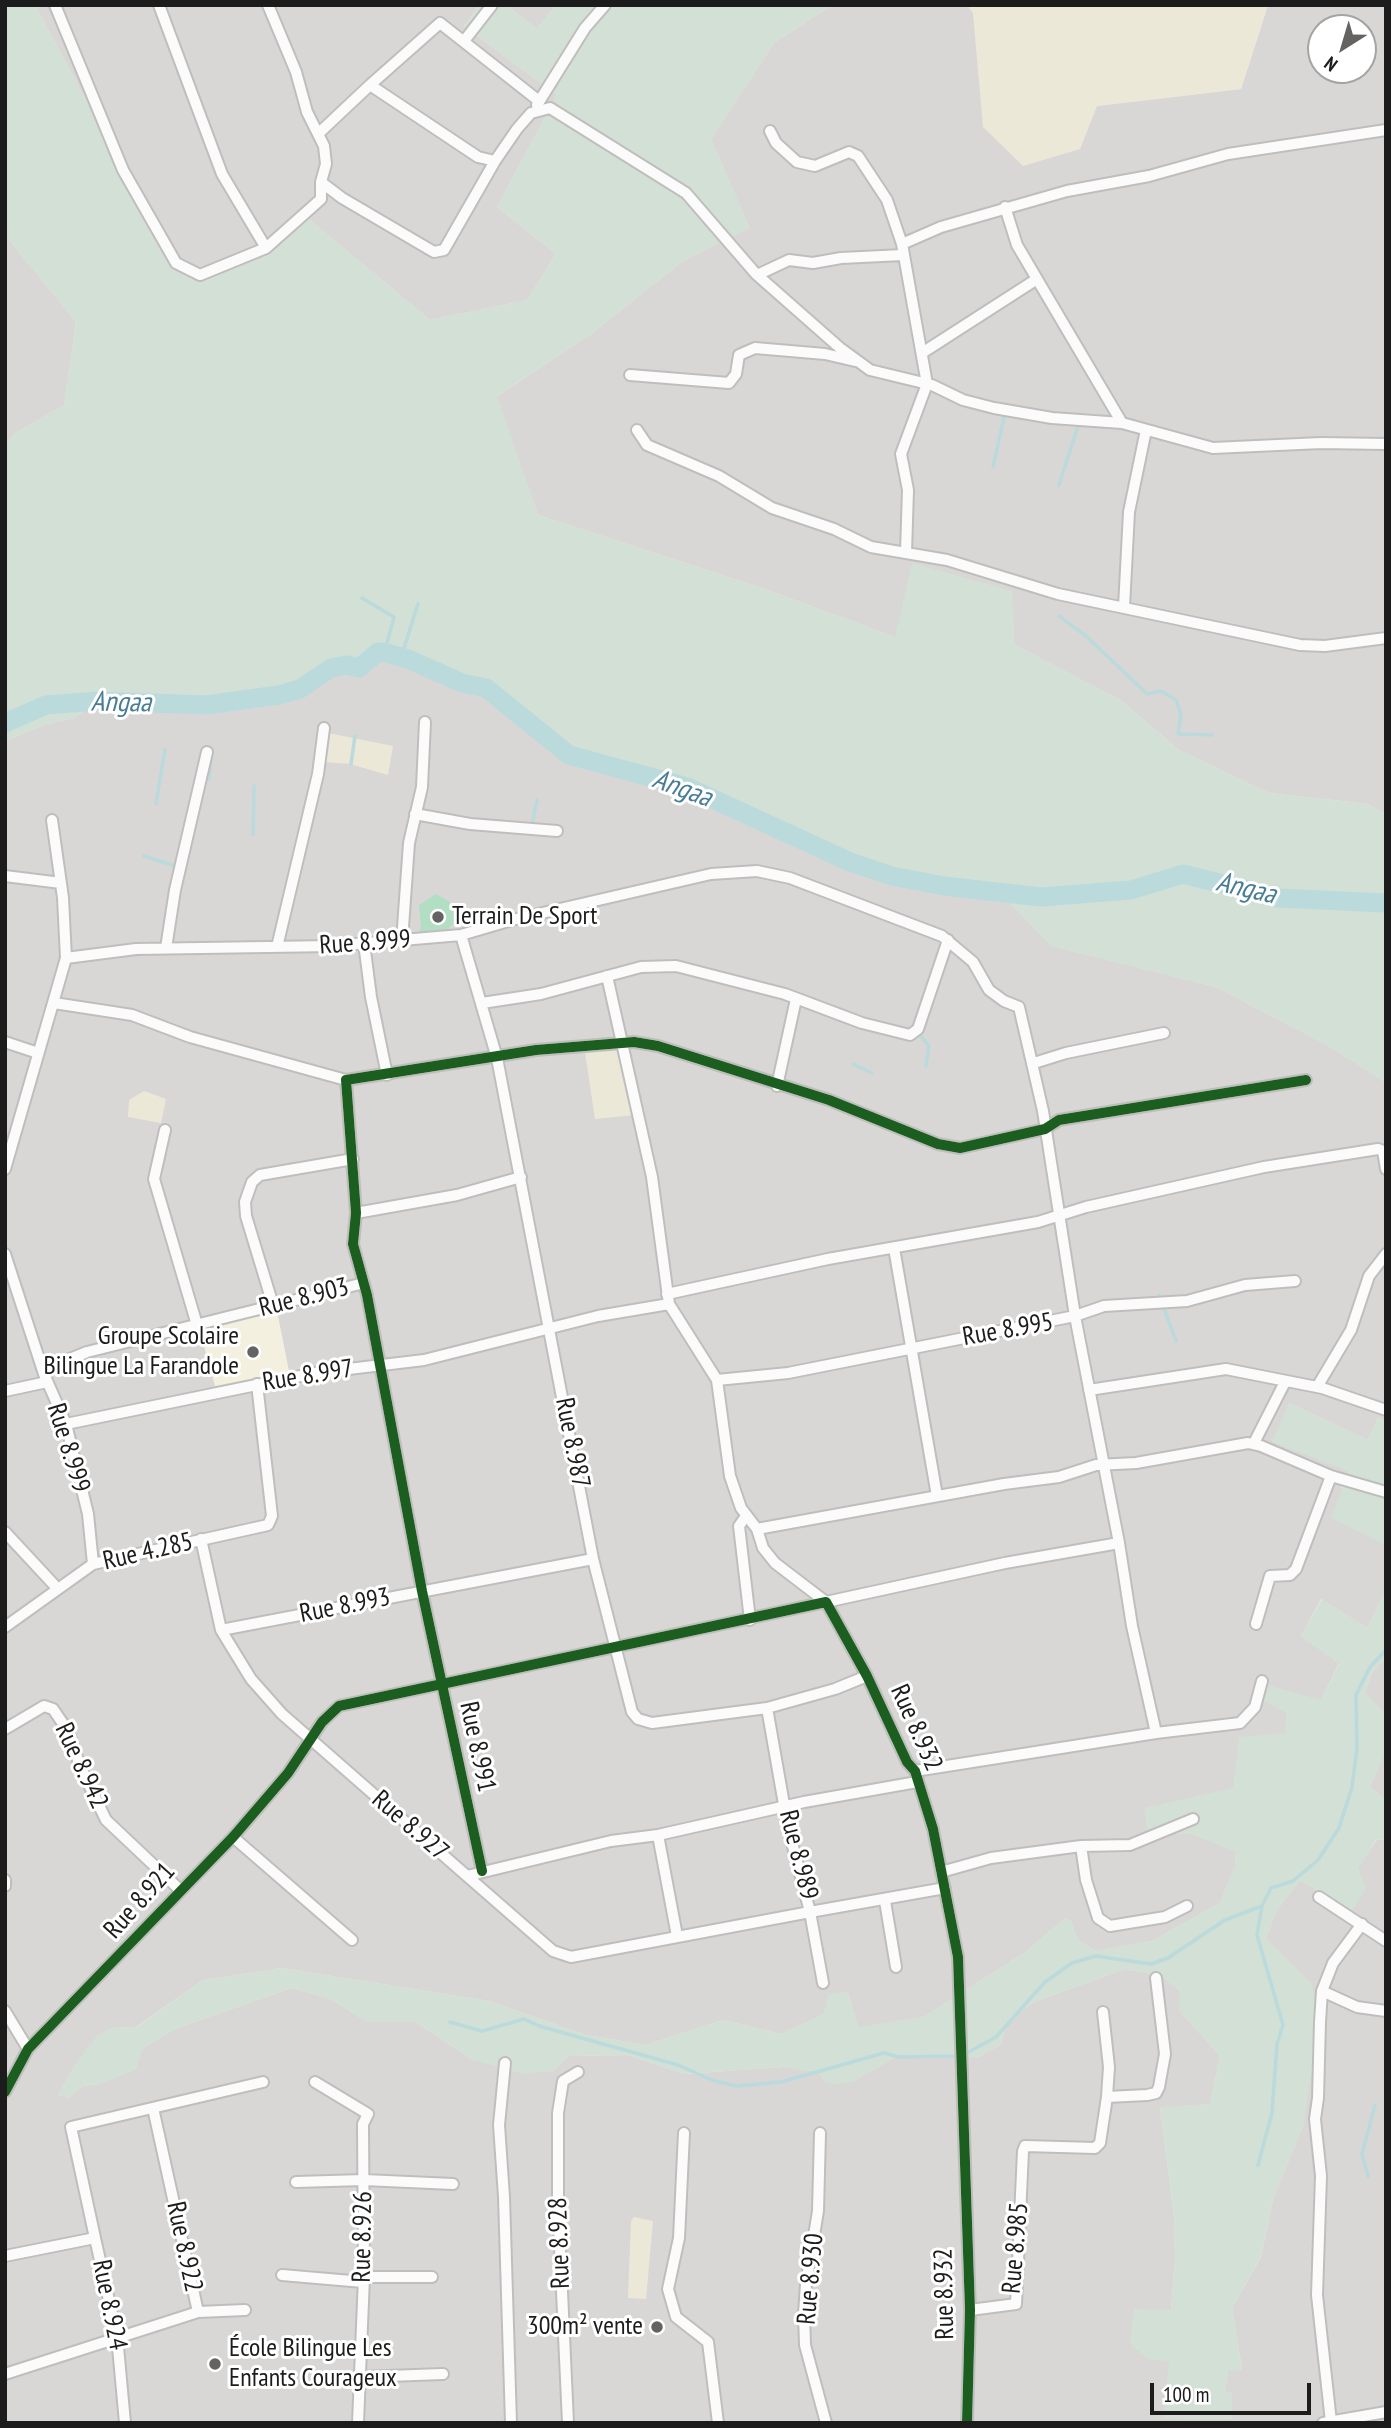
<!DOCTYPE html>
<html>
<head>
<meta charset="utf-8">
<style>
  body { margin:0 }
  #map { position:relative; width:1391px; height:2428px; overflow:hidden; background:#eae7e5; font-family:"PT Sans Narrow",sans-serif }
  canvas { display:block }
  .frame { position:absolute; inset:0; border:7px solid #1c1c1c; pointer-events:none }
  .north { position:absolute; left:1307px; top:14px; width:70px; height:70px; box-sizing:border-box; background:#fff; border:2px solid #a4a4a4; border-radius:50%; rotate:217deg; font-size:19px; font-weight:700; line-height:28px; text-align:center; color:#1c1c1c }
  .north::after { content:''; display:block; margin:auto; width:24px; height:32px; background:#646362; clip-path:polygon(50% 0,100% 100%,50% 72%,0 100%) }
  .scale { position:absolute; left:1150px; top:2383px; width:161px; height:32px; box-sizing:border-box; border:4px solid #1c1c1c; border-top:0; padding-left:9px; font-size:21px; line-height:24px; white-space:nowrap; color:#1c1c1c; -webkit-text-stroke:5px #fff; paint-order:stroke }
</style>
</head>
<body>
<div id="map">
<canvas width="1391" height="2428"></canvas>
<div class="frame"></div>
<div class="north">N</div>
<div class="scale">100 m</div>
</div>
<script>
const ctx = document.querySelector('canvas').getContext('2d');
ctx.lineJoin = 'round';
function fill(path, color) { ctx.fillStyle = color; ctx.fill(path, 'evenodd'); }
const shape = rows => new Path2D(rows.map(r => 'M' + r).join(''));
function strokePath(path, color, width, dash) { ctx.strokeStyle = color; ctx.lineWidth = width; ctx.lineCap = dash ? 'butt' : 'round'; ctx.setLineDash(dash || []); ctx.stroke(path); }
function drawText(font, color, halo, rows, align = 'center') {
  ctx.font = font + ' "PT Sans Narrow",sans-serif'; ctx.lineWidth = 6; ctx.setLineDash([]); ctx.textBaseline = 'middle'; ctx.strokeStyle = halo; ctx.fillStyle = color; for (const [text, x, y, turn = 0] of rows) {
    ctx.save(); ctx.translate(x, y); ctx.rotate((+turn || 0) * Math.PI / 180); ctx.textAlign = isNaN(turn) ? turn : align; if (halo) ctx.strokeText(text, 0, 0); ctx.fillText(text, 0, 0); ctx.restore();
  }
}
fill(shape([
  [35,5,479,5,464,26,557,95,497,207,556,254,527,300,430,320,305,216,203,281,156,232],
  [506,5,556,5,537,29],
  [832,5,967,5,1080,149,1096,106,1241,89,1268,5,1386,5,1386,814,1368,804,1269,793,1179,750,1122,701,1015,645,895,637,765,589,538,515,496,397,591,334,683,261,749,228,711,139,774,43],
  [1321,28,1363,28,1363,70,1321,70],
  [5,235,76,322,64,405,14,434,5,446],
  [378,652,408,659,448,678,486,688,569,755,687,787,850,862,944,886,998,891,1052,946,1216,987,1325,1044,1381,1079,1386,1083,1386,1421,1378,1418,1368,1440,1289,1403,1350,1471,1341,1487,1386,1545,1386,1589,1367,1628,1321,1599,1301,1636,1339,1663,1321,1700,1287,1713,1285,1733,1233,1788,1148,1833,1193,1834,1236,1851,1235,1866,1220,1903,1152,1941,1096,1951,1077,1939,1071,1921,1066,1918,1024,1953,924,2017,858,2028,848,1992,823,2015,781,2034,723,2020,646,2045,586,2035,489,2001,282,1968,203,1980,136,2027,111,2028,77,2062,58,2095,69,2098,82,2086,99,2084,143,2048,177,2028,292,1988,331,1999,367,2022,416,2022,473,2060,553,2071,568,2056,627,2055,684,2074,783,2067,818,2072,826,2082,852,2082,895,2057,978,2058,1001,2044,1007,2020,1034,2002,1125,1969,1162,1976,1179,1990,1179,2010,1220,2056,1210,2104,1160,2108,1174,2217,1175,2259,1171,2310,1134,2310,1169,2361,1232,2419,1232,2394,1225,2392,1228,2370,1242,2369,1232,2308,1261,2257,1273,2199,1303,2126,1312,1985,1266,1939,1276,1911,1300,1880,1352,1911,1357,1868,1377,1840,1386,1839,1386,2423,5,2423,5,741,47,724,74,718,98,701,206,705,279,695,300,689,331,668,347,665,359,668],
  [1386,1658,1386,1715,1365,1693,1372,1672],
  [1386,1744,1386,1800,1370,1787]
]), '#d9d7d6');
fill(shape([
  [276,1306,289,1371,215,1386,199,1328]
]), '#f4f0e0');
fill(shape([
  [967,5,1268,5,1241,89,1097,106,1080,149,1023,166,983,127,973,13],
  [328,733,393,746,388,775,350,764,325,762],
  [622,1042,635,1115,595,1119,585,1052],
  [144,1091,166,1099,161,1123,128,1117,129,1100],
  [634,2217,653,2221,646,2299,628,2298,631,2221]
]), '#ebe8d8');
fill(shape([
  [5,5,35,5,156,232,203,281,305,216,430,320,527,300,556,254,497,207,557,95,464,26,479,5,506,5,537,29,556,5,832,5,774,43,711,139,750,228,683,261,591,334,497,396,538,515,765,589,895,637,912,563,1012,591,1015,645,1122,701,1179,750,1269,793,1368,804,1386,814,1386,1083,1325,1044,1216,987,1051,946,998,891,944,886,850,862,687,787,569,755,486,688,462,683,408,659,383,652,378,652,359,668,347,665,331,668,300,689,253,699,206,705,98,701,74,718,47,724,5,741,5,446,14,434,64,405,76,322,5,235],
  [1289,1403,1368,1440,1378,1418,1386,1421,1386,1545,1331,1518,1349,1471,1272,1442],
  [1386,1589,1386,1658,1372,1672,1365,1693,1386,1715,1384,1756,1370,1787,1386,1800,1386,1839,1376,1840,1358,1868,1366,1888,1352,1911,1300,1880,1276,1911,1266,1939,1312,1985,1320,2022,1303,2126,1273,2199,1261,2256,1232,2308,1242,2370,1228,2371,1225,2392,1232,2393,1232,2419,1163,2418,1169,2361,1149,2360,1130,2344,1134,2309,1171,2310,1175,2259,1174,2217,1160,2107,1210,2104,1220,2056,1179,2010,1179,1990,1162,1976,1125,1969,1034,2002,1007,2020,1001,2044,978,2058,895,2057,852,2082,835,2084,826,2082,818,2072,783,2067,684,2074,627,2055,568,2056,553,2071,524,2074,473,2060,416,2022,367,2022,331,1999,292,1988,177,2028,143,2048,136,2070,99,2084,82,2086,69,2098,58,2095,77,2062,96,2037,111,2028,137,2027,203,1980,282,1968,489,2001,586,2035,646,2045,723,2020,781,2034,823,2015,829,1994,848,1992,858,2027,924,2017,1024,1953,1066,1918,1071,1921,1077,1939,1096,1951,1152,1941,1220,1903,1235,1866,1236,1852,1193,1834,1148,1833,1144,1808,1233,1788,1239,1737,1285,1733,1287,1713,1264,1701,1267,1685,1321,1700,1339,1664,1301,1636,1322,1599,1367,1628]
]), '#d3e0d6');
fill(shape([
  [436,894,449,901,455,914,454,924,439,935,416,936,421,928,419,905]
]), '#b2dec4');
strokePath(shape([
  [993,467,1005,413],
  [1059,485,1079,423],
  [362,598,394,617,387,643],
  [1059,616,1086,636,1147,694,1161,691,1176,700,1181,714,1178,734,1212,735],
  [404,648,418,604],
  [351,764,355,736],
  [209,779,212,749],
  [156,804,165,749],
  [532,825,537,800],
  [253,835,254,786],
  [144,856,179,867],
  [920,1035,929,1046,926,1066],
  [853,1064,872,1073],
  [1159,1295,1176,1341],
  [450,2022,482,2031,524,2019,539,2026,678,2065,712,2080,736,2086,781,2082,884,2053,899,2057,958,2056],
  [965,2054,996,2037,1045,1982,1072,1963,1096,1956,1151,1964,1168,1958,1225,1920,1262,1906],
  [1258,2165,1272,2113,1277,2044,1283,2025,1257,1935,1262,1906,1271,1888,1293,1881,1318,1860,1339,1828,1352,1787,1357,1748,1356,1695,1370,1667,1386,1650],
  [1368,2176,1362,2154,1375,2105]
]), '#badadc', 3.5);
strokePath(shape([
  [5,723,46,705,98,701,206,705,279,695,300,689,331,668,347,665,359,668,378,652,383,652,408,659,462,683,486,688,569,755,687,787,850,862,892,876,944,886,1041,897,1131,890,1183,874,1278,898,1386,903]
]), '#badadc', 19);
const minor = shape([
  [55,5,123,170,176,263,200,275,266,248,321,199,321,182],
  [159,5,222,174,266,248],
  [268,5,296,72,307,112,324,146,326,164,321,182,342,198,434,252,444,250,495,161,517,129,531,113,550,108,686,193,756,274,840,348,870,370,932,385,963,400,994,408,1052,418,1122,423,1213,448,1321,443,1386,444],
  [464,41,492,5],
  [537,105,585,28,605,5],
  [770,131,776,143,797,162,815,166,849,152,858,156,887,200,902,244],
  [319,133,370,85],
  [495,161,478,157,370,85,440,23,539,101],
  [757,275,789,260,813,263,841,258,903,255],
  [1037,279,1122,423],
  [922,353,1037,279,1017,245,1005,207],
  [630,375,729,383,736,374,739,355,755,348,825,354,855,361],
  [637,430,647,445,719,476,772,508,834,529,871,547,947,560,1058,594,1300,645,1325,646,1386,638],
  [906,552,908,490,901,454,927,384,902,244,941,227,1067,191,1149,176,1228,154,1386,130],
  [1124,607,1129,512,1146,430],
  [415,814,470,824,557,831],
  [52,820,63,898,66,958],
  [5,876,61,883],
  [461,935,497,1058,593,1559,632,1712,638,1719,652,1723,767,1708,835,1689,867,1676],
  [402,941,409,843,422,787,425,722],
  [364,943,371,997,387,1075],
  [277,947,318,774,324,728],
  [166,948,175,890,207,752],
  [607,976,652,1177,669,1304,717,1380],
  [54,1003,132,1015,190,1037,346,1080],
  [482,1003,541,994,641,967,676,966,785,994,862,1023,910,1035,918,1029,948,940],
  [5,1042,38,1053],
  [1034,1063,1066,1053,1164,1033],
  [777,1086,796,999],
  [165,1130,154,1179,197,1325],
  [5,1169,66,958,136,949,332,946,461,935,512,920,711,874,757,871,790,878,942,936,973,962,989,990,1004,1001,1019,1007,1043,1111,1075,1316,1104,1306,1187,1301,1245,1285,1295,1281],
  [356,1213,457,1195,521,1177],
  [894,1248,937,1496],
  [5,1254,44,1374,66,1424,88,1514,93,1564],
  [667,1294,828,1259,1038,1222,1086,1207,1264,1167,1378,1149,1383,1151,1386,1169],
  [273,1305,246,1216,245,1202,252,1182,260,1175,353,1159],
  [1075,1316,1119,1543,1005,1563,826,1602,775,1563,763,1548,757,1529,741,1508,730,1476,717,1380,788,1373,1075,1316],
  [44,1374,65,1361,87,1352,364,1283],
  [1317,1387,1351,1330,1369,1276,1386,1254],
  [1089,1390,1226,1369,1322,1388,1386,1410],
  [5,1391,47,1382],
  [66,1424,315,1373,424,1360,598,1316,669,1304],
  [1254,1443,1285,1382],
  [746,1516,739,1526,750,1620],
  [757,1529,1004,1484,1059,1477,1096,1465,1136,1463,1248,1443,1261,1446,1331,1476,1386,1492],
  [5,1532,57,1588],
  [201,1539,221,1630,251,1679,282,1714,467,1876,611,1841,658,1835,804,1802,917,1782],
  [1119,1543,1132,1626,1156,1733],
  [1256,1624,1270,1576,1290,1575,1296,1569,1331,1476],
  [5,1627,93,1564,268,1525,272,1516,257,1384],
  [221,1630,593,1559],
  [767,1708,788,1827,810,1912,945,1888],
  [5,1729,44,1706,53,1709,68,1731,80,1766,106,1820,179,1889],
  [915,1771,1156,1733,1240,1723,1255,1707,1262,1681],
  [658,1835,677,1936],
  [233,1837,352,1940],
  [1081,1846,1086,1880,1098,1918,1110,1926,1165,1917,1187,1906],
  [482,1871,422,1591,367,1295,353,1244,356,1213,346,1080,536,1050,634,1042,658,1046,829,1100,938,1144,960,1148,1045,1129,1059,1120,1306,1080],
  [941,1872,991,1858,1081,1846,1130,1845,1193,1819],
  [467,1876,553,1951,571,1957,810,1912,823,1983],
  [5,1880,5,1886],
  [1319,1897,1386,1941],
  [885,1901,896,1967],
  [1322,1991,1357,2007,1386,2011],
  [5,2011,28,2049],
  [1103,2012,1109,2067,1107,2097],
  [505,2063,499,2125,504,2197,511,2423],
  [315,2082,368,2114,363,2124,364,2277,358,2423],
  [5,2092,28,2049,233,1837,288,1773,322,1722,339,1706,826,1602,867,1676,907,1762,915,1771,933,1829,958,1957,970,2310,967,2423],
  [153,2108,198,2312],
  [684,2133,679,2238,668,2289,676,2317,708,2342,718,2423],
  [820,2133,818,2211,806,2284,804,2314,805,2345,826,2423],
  [296,2182,364,2180,453,2184],
  [95,2238,71,2127,263,2082],
  [5,2256,95,2238,117,2336,125,2423],
  [282,2275,363,2282],
  [364,2277,432,2277],
  [970,2310,1016,2304,1023,2151,1025,2146,1095,2148,1100,2143,1107,2097,1147,2095,1156,2093,1159,2087,1165,2054,1156,1978],
  [5,2374,198,2312,245,2310],
  [360,2377,443,2374],
  [1331,2422,1317,2295,1321,2176,1315,2119,1318,2098,1320,2022,1322,1991,1333,1963,1362,1924],
  [568,2423,558,2204,558,2113,563,2081,578,2072],
  [1323,2423,1386,2412]
]);
strokePath(minor, '#c0bebd', 14);
strokePath(minor, '#fcfbfb', 10);
strokePath(shape([
  [482,1871,422,1591,367,1295,353,1244,356,1213,346,1080,536,1050,634,1042,658,1046,829,1100,938,1144,960,1148,1045,1129,1059,1120,1306,1080],
  [5,2092,28,2049,233,1837,288,1773,322,1722,339,1706,826,1602,867,1676,907,1762,915,1771,933,1829,958,1957,970,2310,967,2423]
]), '#1b5e20', 10);
for (const [x, y, r, color] of [
  [438,917,7,"#646362"],
  [253,1352,7,"#646362"],
  [657,2327,7,"#646362"],
  [215,2364,7,"#646362"]
]) { const dot = new Path2D(); dot.arc(x, y, r, 0, 2 * Math.PI); ctx.fillStyle = color; ctx.fill(dot); strokePath(dot, '#fff', 2.5); }
drawText('26px', '#1c1c1c', '#fff', [
  ["Terrain De Sport",452,917],
  ["Groupe Scolaire",239,1337,"right"],
  ["Bilingue La Farandole",239,1367,"right"],
  ["300m² vente",643,2327,"right"],
  ["École Bilingue Les",229,2349],
  ["Enfants Courageux",229,2379]
], 'left');
drawText('26px', '#1c1c1c', '#fff', [
  ["Rue 8.999",365,943,-4],
  ["Rue 8.903",304,1298,-14],
  ["Rue 8.995",1008,1330,-10],
  ["Rue 8.997",308,1376,-9],
  ["Rue 8.987",572,1443,79],
  ["Rue 8.999",68,1448,73],
  ["Rue 4.285",148,1552,-13],
  ["Rue 8.993",345,1606,-11],
  ["Rue 8.932",916,1728,66],
  ["Rue 8.991",477,1747,78],
  ["Rue 8.942",81,1766,65],
  ["Rue 8.927",410,1826,41],
  ["Rue 8.989",798,1855,76],
  ["Rue 8.921",140,1901,-48],
  ["Rue 8.926",363,2237,-89],
  ["Rue 8.928",560,2243,-92],
  ["Rue 8.922",184,2247,78],
  ["Rue 8.985",1016,2248,-85],
  ["Rue 8.930",811,2279,-85],
  ["Rue 8.932",945,2294,-91],
  ["Rue 8.924",109,2305,79]
]);
drawText('italic 28px', '#497d96', '#fff', [
  ["Angaa",121,703,1],
  ["Angaa",682,789,20],
  ["Angaa",1246,889,13]
]);
</script>
</body>
</html>
